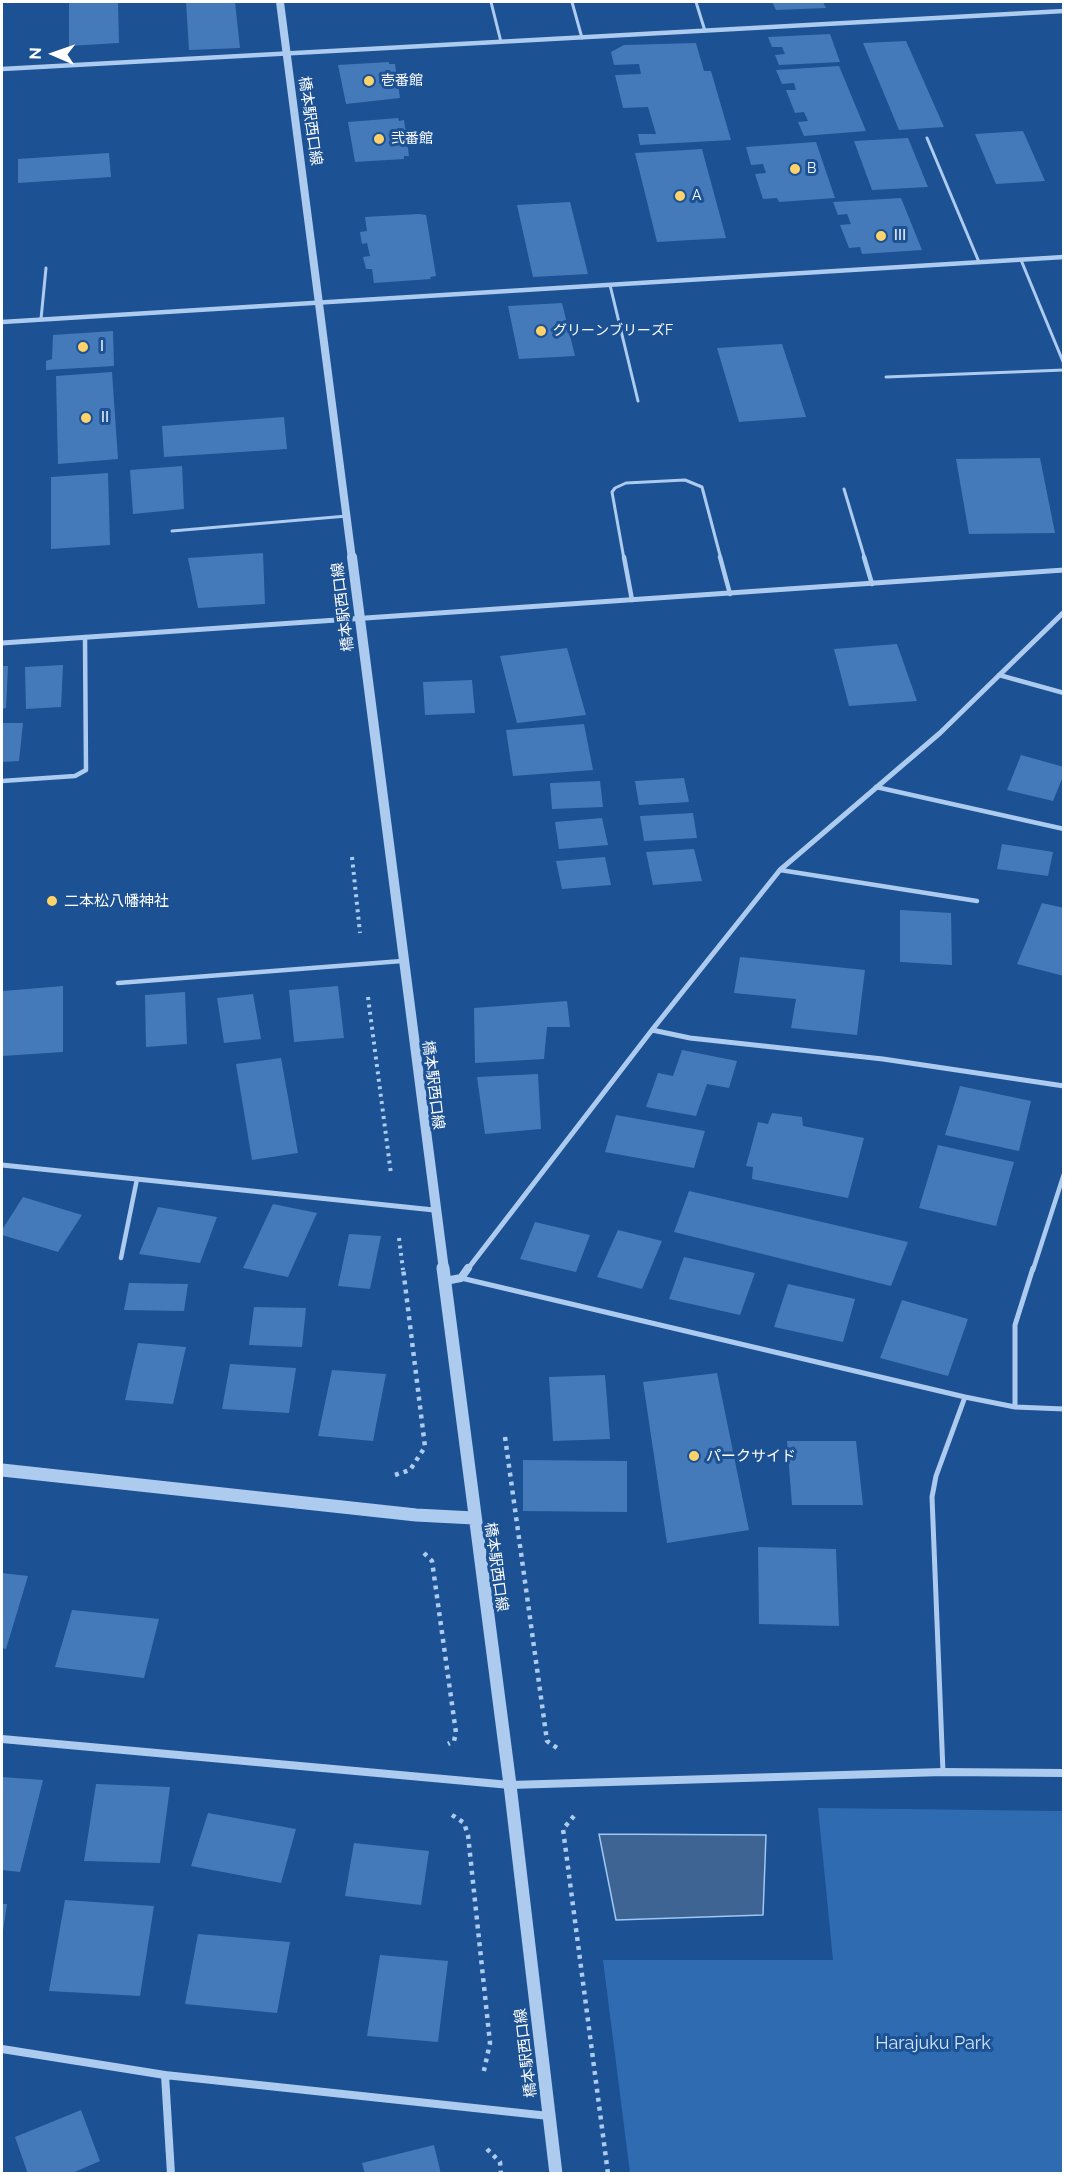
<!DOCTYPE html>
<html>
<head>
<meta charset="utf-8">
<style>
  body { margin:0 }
  #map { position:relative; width:1065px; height:2175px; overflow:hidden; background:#1c5193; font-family:Raleway,sans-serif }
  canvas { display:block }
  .frame { position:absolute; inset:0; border:3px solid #fff; pointer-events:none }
  .north { position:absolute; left:24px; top:24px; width:60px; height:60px; -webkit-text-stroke:4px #1c5193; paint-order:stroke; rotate:272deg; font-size:16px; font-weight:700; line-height:24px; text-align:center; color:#fff }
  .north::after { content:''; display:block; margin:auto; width:21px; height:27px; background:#fff; clip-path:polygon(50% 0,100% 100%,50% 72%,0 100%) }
</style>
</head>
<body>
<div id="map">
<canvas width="1065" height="2175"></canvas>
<div class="frame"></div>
<div class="north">N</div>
</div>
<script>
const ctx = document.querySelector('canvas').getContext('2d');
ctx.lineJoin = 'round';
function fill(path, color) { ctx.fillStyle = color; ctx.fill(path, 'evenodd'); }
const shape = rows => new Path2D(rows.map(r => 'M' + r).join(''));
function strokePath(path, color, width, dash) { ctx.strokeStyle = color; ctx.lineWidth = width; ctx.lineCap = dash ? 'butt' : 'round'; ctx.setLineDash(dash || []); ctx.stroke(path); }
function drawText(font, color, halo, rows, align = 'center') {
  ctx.font = font + ' Raleway,"Noto Sans JP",sans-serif'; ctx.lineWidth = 6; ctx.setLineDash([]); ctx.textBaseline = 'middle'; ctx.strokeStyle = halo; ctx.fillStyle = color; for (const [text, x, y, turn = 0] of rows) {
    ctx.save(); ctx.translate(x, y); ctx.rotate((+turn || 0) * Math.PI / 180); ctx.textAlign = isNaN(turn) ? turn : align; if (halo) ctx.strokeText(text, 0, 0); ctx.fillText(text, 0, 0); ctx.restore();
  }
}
fill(shape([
  [818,1808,1063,1811,1063,2173,630,2173,603,1960,833,1960]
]), '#2f6bb1');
const water = shape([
  [599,1834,766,1835,763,1915,616,1920,599,1834]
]);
fill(water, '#3e6494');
strokePath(water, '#a0c6f1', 1.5);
fill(shape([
  [69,2,118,2,119,43,69,46],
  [186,2,235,2,240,48,189,50],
  [772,2,823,2,826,8,776,10],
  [830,34,840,62,779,65,775,55,785,54,782,47,772,47,768,37],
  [906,41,944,127,899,130,863,43],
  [696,43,704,71,711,71,731,140,640,145,638,134,656,134,648,107,623,108,615,75,641,74,639,64,614,65,611,52,624,45],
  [389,62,389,64,395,64,400,98,346,104,338,65],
  [839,66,866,131,804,136,798,122,808,121,804,112,795,113,786,90,796,90,794,83,782,84,776,70],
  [398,118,399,121,404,120,409,156,404,156,404,159,355,162,348,122],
  [1023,131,1045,181,996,184,975,134],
  [908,138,928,187,872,190,854,141],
  [816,142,835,198,779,202,777,198,763,199,755,174,766,173,763,164,751,165,746,147],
  [702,149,726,238,657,242,635,153],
  [109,153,111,177,18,183,18,159],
  [901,198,922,250,862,254,860,247,849,248,840,225,851,224,847,214,838,215,833,202],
  [570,202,588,274,533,277,517,205],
  [419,214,426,215,436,276,430,277,431,279,374,283,372,269,366,269,363,257,370,256,367,243,362,244,360,232,367,231,365,217],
  [562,303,575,356,519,359,508,306],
  [113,331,114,366,46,370,46,361,52,359,53,335],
  [782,344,806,417,739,422,717,348],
  [112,372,118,459,58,464,56,376],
  [284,417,287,449,164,457,162,426],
  [1040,458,1055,533,969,534,956,459],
  [182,466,184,509,133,514,130,470],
  [108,473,110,545,51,549,51,477],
  [263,553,265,604,198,608,188,558],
  [897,644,917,701,849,706,834,649],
  [567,648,586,715,517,723,500,656],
  [63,665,61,707,26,709,25,667],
  [2,666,8,666,6,708,2,709],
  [472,680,475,713,425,715,423,682],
  [2,723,23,723,19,761,2,762],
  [584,724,593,770,513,776,506,730],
  [1021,755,1064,767,1064,774,1053,801,1007,790],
  [684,778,689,802,639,805,635,781],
  [600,781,603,807,552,809,550,783],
  [693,813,697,838,644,841,640,816],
  [602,818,608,845,559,849,555,822],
  [1002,844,1053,852,1048,876,997,869],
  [694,849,702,881,653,885,646,852],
  [605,857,611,885,562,889,556,861],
  [1042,903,1064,908,1064,976,1017,964],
  [900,910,951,913,952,965,900,962],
  [740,957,865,970,857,1035,791,1028,796,999,734,993],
  [63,986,63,1052,2,1056,3,991],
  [338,986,344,1038,294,1042,289,990],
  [185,992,187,1044,146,1047,145,995],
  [253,994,261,1039,224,1043,217,998],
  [567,1001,570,1027,547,1027,544,1059,475,1063,474,1008],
  [682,1050,737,1061,729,1088,707,1084,696,1116,646,1107,658,1073,673,1076],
  [281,1058,298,1153,252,1160,236,1064],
  [538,1074,541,1129,485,1134,477,1077],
  [960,1086,1031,1101,1019,1151,945,1135],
  [772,1113,802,1117,803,1126,864,1138,848,1198,752,1179,753,1167,746,1166,758,1122,768,1124],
  [616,1115,705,1131,694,1168,605,1152],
  [938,1145,1014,1162,996,1226,919,1208],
  [689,1191,908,1242,891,1286,674,1232],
  [23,1197,82,1215,58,1252,2,1235,2,1230],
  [273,1204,317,1213,288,1277,243,1268],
  [158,1207,217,1217,200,1263,139,1254],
  [535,1222,590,1235,576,1272,520,1259],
  [618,1230,662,1241,642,1289,597,1277],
  [349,1234,381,1236,370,1289,338,1286],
  [684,1257,755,1273,740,1315,669,1299],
  [129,1283,188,1284,184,1311,124,1310],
  [788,1284,855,1299,843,1342,774,1327],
  [902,1300,968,1319,948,1376,880,1358],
  [254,1307,306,1308,302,1347,249,1345],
  [138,1343,186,1347,173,1404,125,1400],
  [230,1364,296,1368,289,1413,222,1409],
  [332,1370,386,1374,373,1441,318,1436],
  [717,1373,749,1530,667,1543,643,1382],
  [605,1375,610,1439,553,1441,549,1377],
  [787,1441,856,1441,863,1505,792,1505],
  [523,1460,627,1461,627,1512,523,1511],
  [758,1547,836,1549,839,1626,759,1624],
  [2,1573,28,1576,6,1649,2,1648],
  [72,1610,159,1619,144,1678,55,1667],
  [2,1777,43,1780,20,1872,2,1870],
  [96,1784,170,1787,160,1863,84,1861],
  [208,1813,296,1829,281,1883,191,1866],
  [354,1843,429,1851,421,1905,345,1896],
  [65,1900,154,1906,140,1996,49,1991],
  [2,1904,7,1904,3,1931,2,1931],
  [198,1934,290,1942,277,2013,185,2004],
  [380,1955,448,1961,438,2042,367,2036],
  [81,2110,100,2161,70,2174,28,2174,15,2137],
  [434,2145,441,2174,365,2174,362,2163]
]), '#447aba');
strokePath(shape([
  [352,857,360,933],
  [368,997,391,1174],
  [399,1238,403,1270]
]), '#accbef', 4, [3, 4.5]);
strokePath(shape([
  [505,1437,547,1741,557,1748],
  [395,1475,410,1470,425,1447,403,1268],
  [424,1553,432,1561,456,1733,454,1741,448,1744],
  [452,1815,464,1823,468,1835,490,2043,483,2075],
  [574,1816,563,1829,608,2174],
  [487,2149,500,2162,501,2174]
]), '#accbef', 4.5, [4, 5]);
strokePath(shape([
  [491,2,501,42],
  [572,2,582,38],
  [696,2,705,31],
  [927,138,979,262],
  [1021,260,1064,364],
  [610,285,638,401],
  [41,319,46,268],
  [886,377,1064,370],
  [844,489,865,559],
  [172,531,347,516],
  [624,559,612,492,615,488,626,483,685,480,702,487,721,559]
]), '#accbef', 3);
strokePath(shape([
  [624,557,632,600],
  [720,557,730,594],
  [864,557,872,584],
  [999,675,1064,693],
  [2,781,75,776,86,770,85,637],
  [876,787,1064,829],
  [780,870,977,901],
  [118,983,402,961],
  [121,1258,137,1179],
  [1033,1270,1064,1174]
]), '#accbef', 4.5);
strokePath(shape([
  [461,1278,965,1397,1015,1407,1064,1409],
  [1015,1407,1015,1325,1033,1268],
  [943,1772,932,1497,936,1476,965,1397]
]), '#accbef', 5);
strokePath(shape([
  [2,69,1064,11],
  [2,322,1064,257]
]), '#accbef', 4.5);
strokePath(shape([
  [2,643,1064,570],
  [652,1030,690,1038,883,1059,1064,1086],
  [2,1165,434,1210],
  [467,1270,652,1030,780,870,940,733,1064,612]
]), '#accbef', 5);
strokePath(shape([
  [445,1281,461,1278,468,1268],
  [2,1739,510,1785,943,1772,1064,1773],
  [2,2049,165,2075],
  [171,2174,165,2075,549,2116]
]), '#accbef', 8);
strokePath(shape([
  [280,2,352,559]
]), '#accbef', 8);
strokePath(shape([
  [352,557,444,1270]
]), '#accbef', 10);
strokePath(shape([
  [443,1268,510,1785,556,2174],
  [2,1470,416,1515,474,1518]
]), '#accbef', 13);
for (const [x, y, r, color] of [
  [369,81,6,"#ffd26a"],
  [379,139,6,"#ffd26a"],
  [795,169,6,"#ffd26a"],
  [680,196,6,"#ffd26a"],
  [881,236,6,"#ffd26a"],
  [541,331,6,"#ffd26a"],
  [83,347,6,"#ffd26a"],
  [86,418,6,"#ffd26a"],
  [52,901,6,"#ffd26a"],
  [694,1456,6,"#ffd26a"]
]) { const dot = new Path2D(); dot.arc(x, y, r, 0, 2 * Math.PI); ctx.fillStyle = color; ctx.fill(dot); strokePath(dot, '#1c5193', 2); }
drawText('14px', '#fff', '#1c5193', [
  ["壱番館",381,81],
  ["弐番館",391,139],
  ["B",807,169],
  ["A",692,196],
  ["Ⅲ",893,236],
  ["グリーンブリーズF",553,331],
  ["Ⅰ",95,347],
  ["Ⅱ",98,418]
], 'left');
drawText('15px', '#fff', '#1c5193', [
  ["橋本駅西口線",310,121,82],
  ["橋本駅西口線",343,607,-97],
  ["橋本駅西口線",433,1085,83],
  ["橋本駅西口線",496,1567,82],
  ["橋本駅西口線",526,2053,-97]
]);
drawText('15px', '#fff', '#1c5193', [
  ["二本松八幡神社",64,901],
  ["パークサイド",706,1456]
], 'left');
drawText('18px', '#d3e5fa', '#1c5193', [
  ["Harajuku Park",933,2044]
]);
</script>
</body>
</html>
